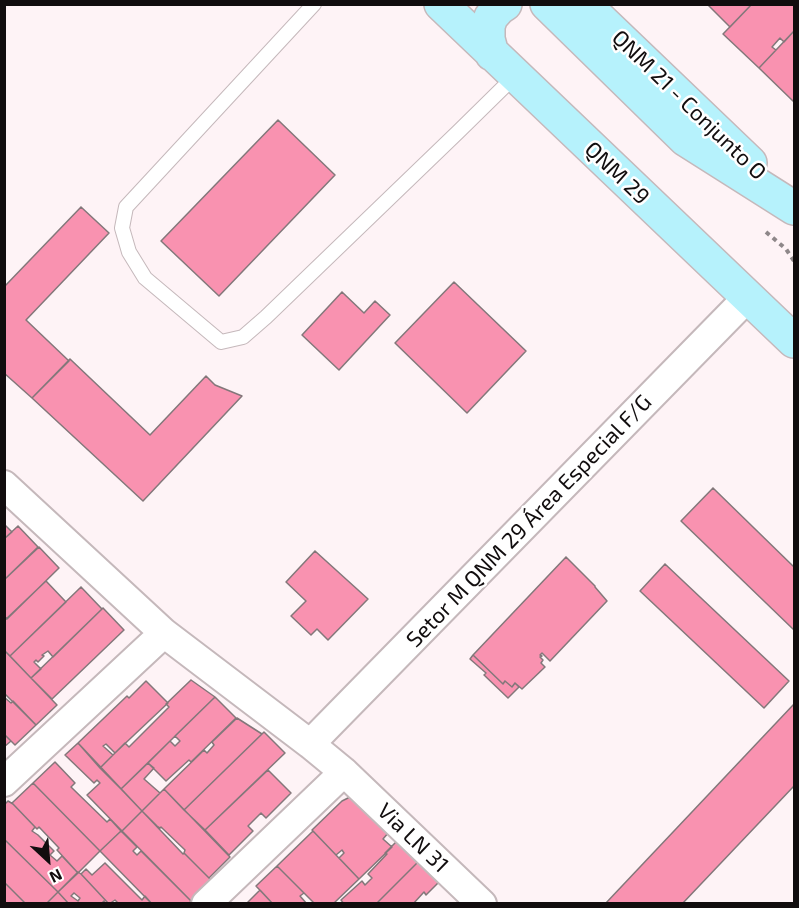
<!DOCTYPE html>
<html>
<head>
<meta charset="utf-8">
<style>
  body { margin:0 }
  #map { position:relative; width:799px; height:908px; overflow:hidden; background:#fef3f6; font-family:"Exo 2",sans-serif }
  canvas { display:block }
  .frame { position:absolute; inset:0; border:6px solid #110d0e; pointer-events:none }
  .north { position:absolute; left:18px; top:830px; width:60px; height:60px; -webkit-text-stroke:4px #fff; paint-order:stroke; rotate:154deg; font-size:16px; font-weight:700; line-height:24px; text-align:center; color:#110d0e }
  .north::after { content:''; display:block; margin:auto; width:21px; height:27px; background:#110d0e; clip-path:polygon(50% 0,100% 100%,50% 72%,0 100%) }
</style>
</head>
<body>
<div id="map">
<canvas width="799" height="908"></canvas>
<div class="frame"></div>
<div class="north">N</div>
</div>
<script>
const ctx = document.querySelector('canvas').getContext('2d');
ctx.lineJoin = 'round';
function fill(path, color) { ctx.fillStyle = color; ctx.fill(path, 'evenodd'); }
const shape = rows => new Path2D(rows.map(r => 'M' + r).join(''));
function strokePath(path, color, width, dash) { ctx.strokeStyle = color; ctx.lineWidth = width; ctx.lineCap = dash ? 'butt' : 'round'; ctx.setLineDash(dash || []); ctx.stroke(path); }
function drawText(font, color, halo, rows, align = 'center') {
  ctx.font = font + ' "Exo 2",sans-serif'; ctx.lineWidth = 5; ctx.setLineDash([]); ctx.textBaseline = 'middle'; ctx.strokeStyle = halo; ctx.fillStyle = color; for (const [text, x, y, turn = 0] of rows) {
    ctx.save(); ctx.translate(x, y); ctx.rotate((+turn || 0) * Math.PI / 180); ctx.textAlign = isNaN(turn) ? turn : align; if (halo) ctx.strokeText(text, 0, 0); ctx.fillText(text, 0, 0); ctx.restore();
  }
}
const building = shape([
  [707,4,752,4,730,27,707,4],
  [752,4,794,4,794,31,784,42,780,38,772,47,776,50,759,68,723,34,752,4],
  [794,31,794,102,759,68,794,31],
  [278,120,335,175,219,296,161,241,278,120],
  [81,207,109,233,26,320,69,361,32,398,4,373,4,287,81,207],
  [454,282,526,351,467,413,395,343,454,282],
  [342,292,364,313,375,301,390,315,339,370,302,335,342,292],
  [70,359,150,435,206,376,215,385,242,396,143,501,32,398,70,359],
  [713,488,794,567,794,630,681,521,713,488],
  [4,524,12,532,4,539,4,524],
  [18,526,38,547,4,580,4,539,18,526],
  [39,547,59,568,7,619,4,616,4,580,39,547],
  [315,551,368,599,328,640,317,629,311,635,291,616,306,601,286,582,315,551],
  [566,557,595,586,595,587,607,601,550,661,542,653,540,655,542,656,540,657,543,660,541,663,545,667,522,689,515,683,512,687,505,681,503,684,473,655,566,557],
  [665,564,789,681,764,708,640,591,665,564],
  [46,581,66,602,10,656,4,650,4,621,46,581],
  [81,587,102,609,53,657,48,651,42,655,44,656,38,662,36,660,34,662,41,669,31,678,10,656,81,587],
  [103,608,124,630,52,699,31,678,103,608],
  [4,650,57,705,36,725,4,693,4,650],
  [473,655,503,684,505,681,512,687,515,683,519,687,508,698,484,675,486,673,470,659,473,655],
  [191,680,215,697,121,789,100,768,125,743,129,747,169,707,166,704,191,680],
  [146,681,168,703,115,753,106,744,103,746,113,755,100,768,78,743,127,696,129,698,146,681],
  [4,697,11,703,13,701,36,725,15,745,4,734,4,697],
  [215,697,236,718,191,762,189,760,166,781,148,763,170,741,175,746,180,741,175,736,215,697],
  [794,704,794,786,682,904,605,904,794,704],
  [237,718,262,734,184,810,164,789,204,750,207,753,214,745,212,742,237,718],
  [264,732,285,753,205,830,184,810,264,732],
  [4,734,11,741,4,747,4,734],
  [78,743,142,811,122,831,87,795,100,783,97,780,94,783,65,755,78,743],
  [55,762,75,783,71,787,107,822,110,819,121,831,100,851,33,783,55,762],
  [148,763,154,768,144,779,160,793,142,811,121,789,148,763],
  [268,770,291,793,266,818,261,813,248,826,253,831,229,855,205,830,268,770],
  [33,783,100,851,78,873,57,850,59,848,39,827,37,829,12,803,33,783],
  [164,789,230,857,209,878,184,853,185,850,161,827,160,828,157,826,142,811,164,789],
  [350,797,389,832,383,839,392,847,359,879,339,858,344,853,342,850,336,855,312,830,342,801,350,797],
  [8,801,13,804,35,827,32,831,38,835,54,851,50,855,57,861,62,856,78,873,58,892,4,839,4,805,8,801],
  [142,811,183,854,184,853,212,881,192,902,122,831,142,811],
  [121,831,137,847,133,851,137,855,141,851,191,901,189,904,152,904,100,851,121,831],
  [313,831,359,879,333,904,315,904,277,866,313,831],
  [4,839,58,892,46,904,26,904,4,882,4,839],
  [397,841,418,862,376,904,344,904,341,900,362,881,365,885,372,878,368,874,387,854,385,853,397,841],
  [418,862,439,882,426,895,424,892,413,904,376,904,418,862],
  [105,863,142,900,145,896,152,904,119,904,115,900,109,904,81,874,86,869,92,875,105,863],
  [277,866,304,893,300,896,307,904,273,904,256,886,277,866],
  [78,872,81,874,109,904,105,904,104,901,101,904,69,904,58,892,78,872],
  [74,893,80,898,78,901,71,896,74,893],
  [4,882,26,904,4,904,4,882],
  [260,890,273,904,246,904,260,890],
  [58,892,69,904,46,904,58,892]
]);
fill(building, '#f992b0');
strokePath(building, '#83777a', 1.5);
const lane = shape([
  [314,4,126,207,122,228,129,252,145,278,221,342,243,337,266,317,458,132,515,76]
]);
const street = shape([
  [4,485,164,633,310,744,344,772,482,904],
  [310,744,748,297],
  [4,782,164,633],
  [206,904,344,772]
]);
const secondary = shape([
  [441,4,794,341],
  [547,4,685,139,794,208],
  [584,4,750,163],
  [492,54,488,39,488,26,491,17,499,8,505,4]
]);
strokePath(lane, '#c5b8bb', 16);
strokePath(street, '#c5b8bb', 32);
strokePath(secondary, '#c5b8bb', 36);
strokePath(shape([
  [766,232,786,249,794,261]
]), '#8e8789', 4, [4.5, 4.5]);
strokePath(lane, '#fff', 14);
strokePath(street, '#fff', 28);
strokePath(secondary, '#b6f2fc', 33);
drawText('22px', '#110d0e', '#fff', [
  ["QNM 21 - Conjunto O",689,105,44],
  ["QNM 29",617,173,44],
  ["Setor M QNM 29 Área Especial F/G",529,521,-46],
  ["Via LN 31",413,838,44]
]);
</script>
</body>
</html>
